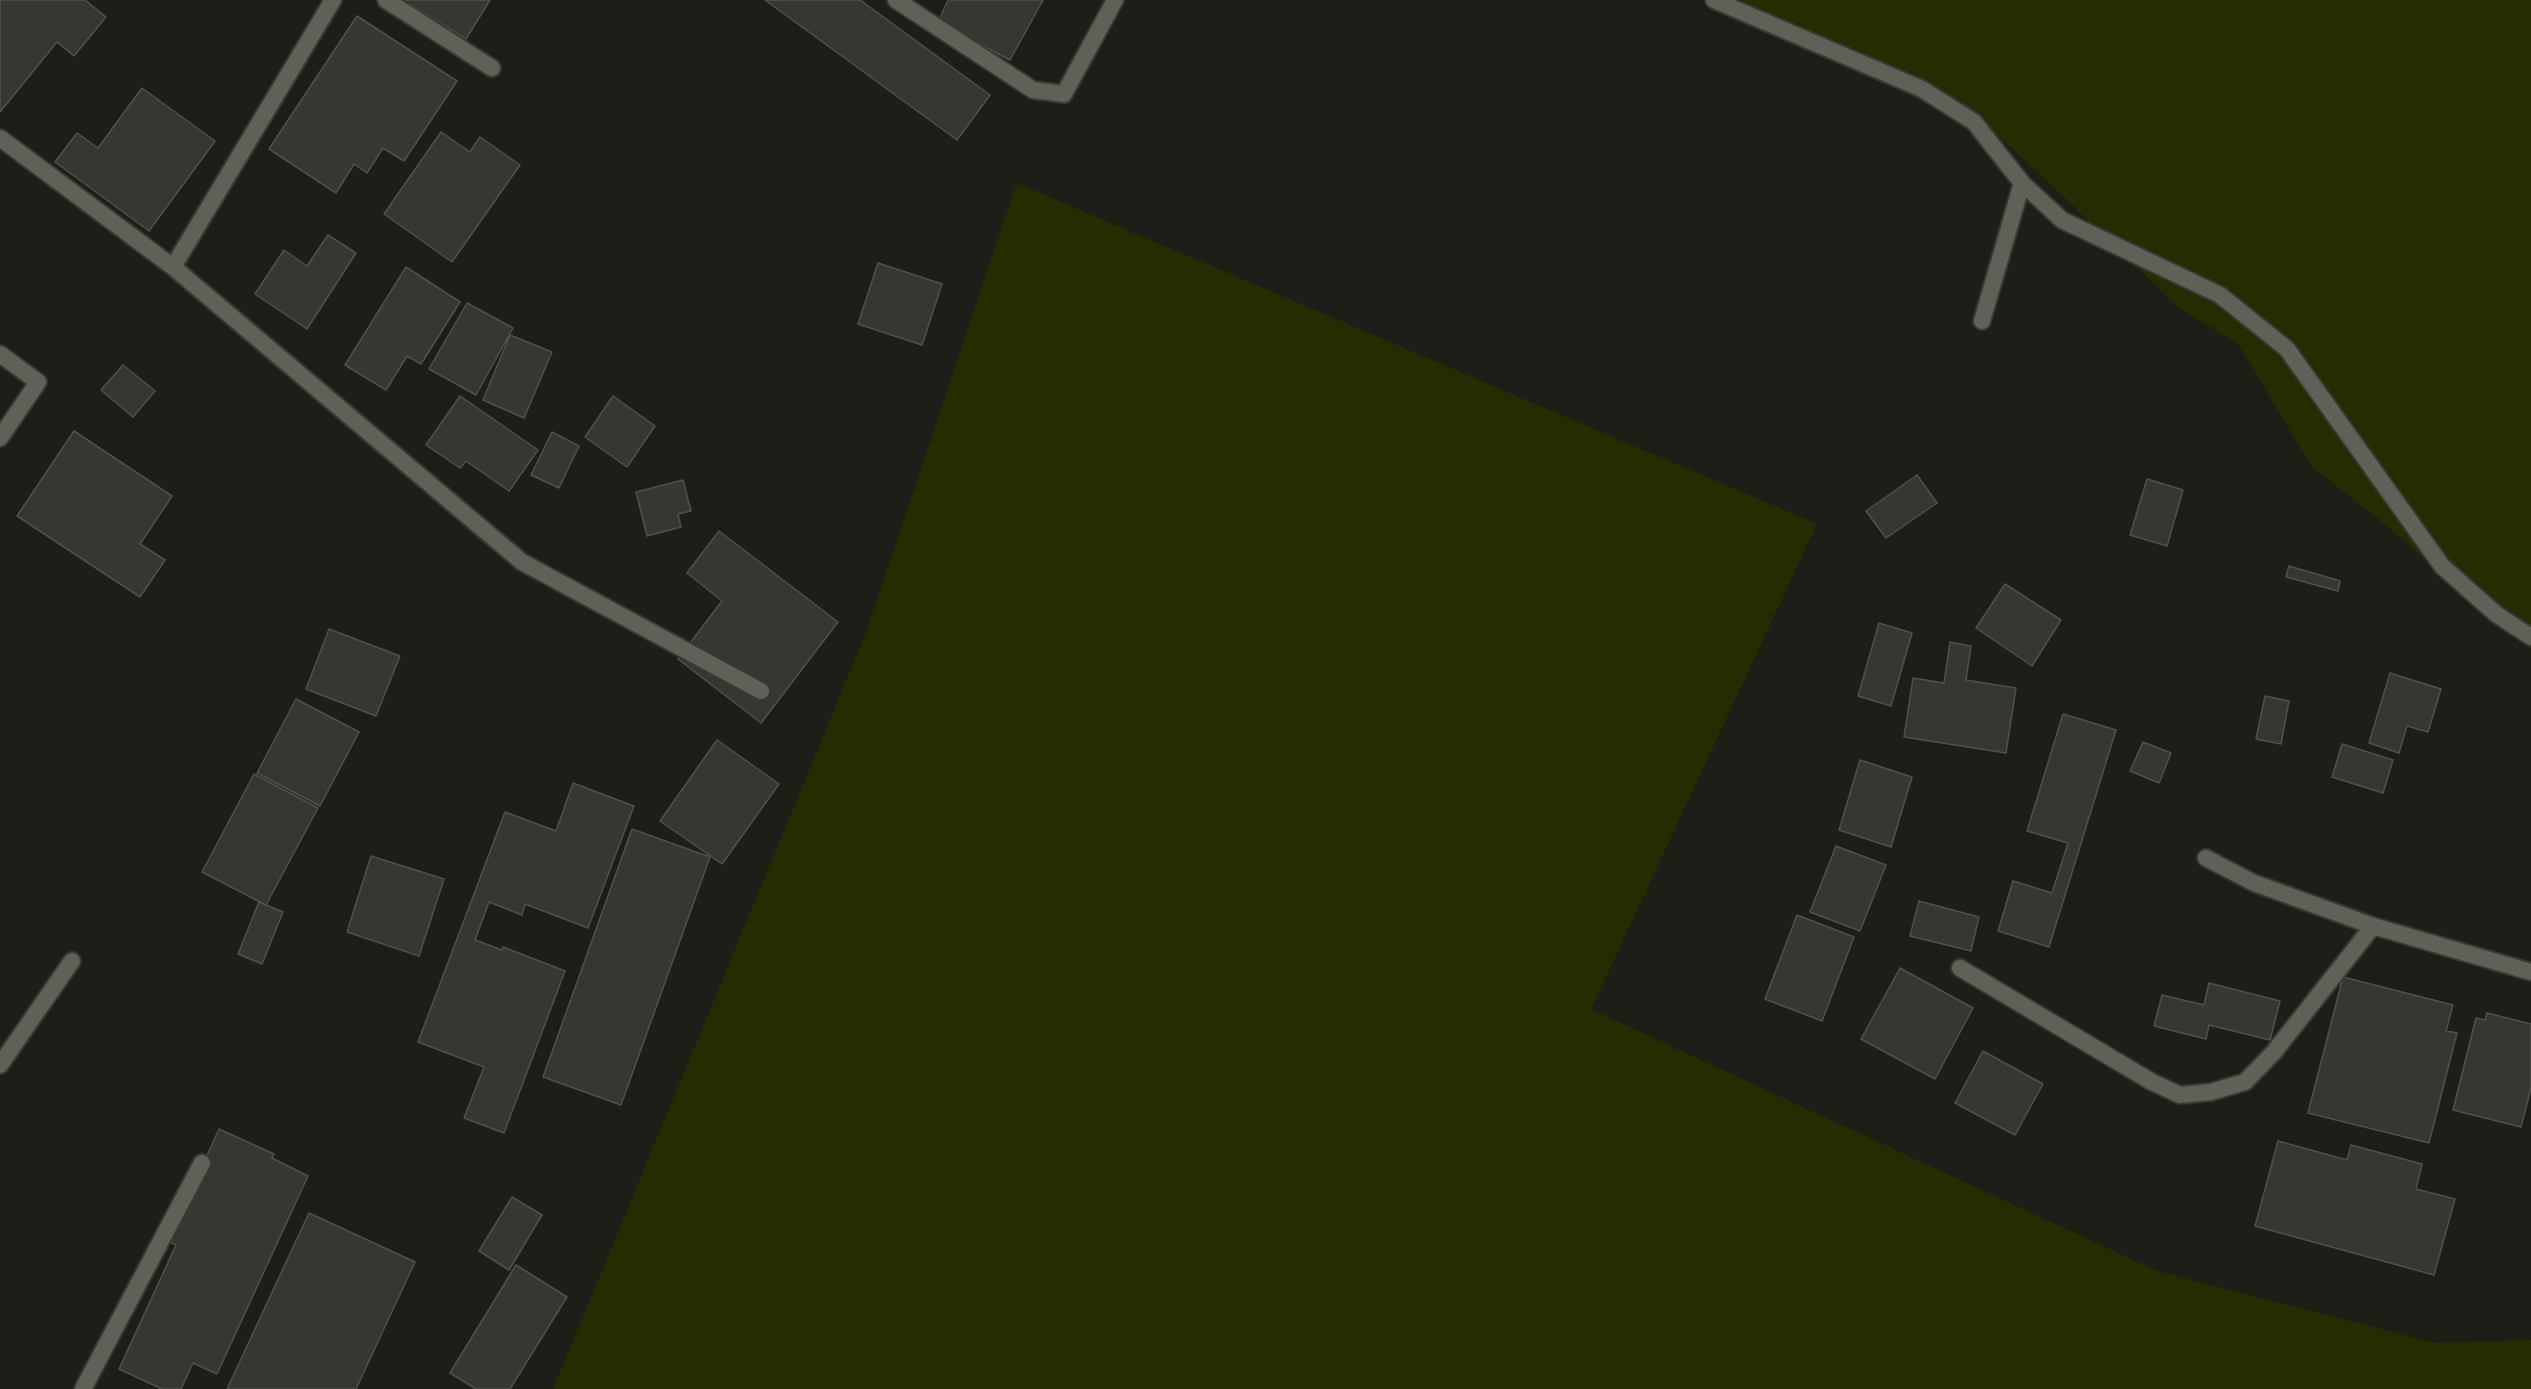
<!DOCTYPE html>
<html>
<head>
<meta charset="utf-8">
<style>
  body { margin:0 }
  canvas { display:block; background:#1c1e17 }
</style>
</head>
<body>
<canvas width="2531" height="1389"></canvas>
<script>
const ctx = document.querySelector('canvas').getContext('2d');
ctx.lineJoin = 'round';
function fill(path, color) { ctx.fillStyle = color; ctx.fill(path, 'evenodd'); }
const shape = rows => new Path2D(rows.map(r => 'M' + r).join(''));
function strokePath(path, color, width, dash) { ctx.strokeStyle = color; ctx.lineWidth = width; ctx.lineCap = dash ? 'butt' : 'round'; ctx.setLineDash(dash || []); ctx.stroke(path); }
fill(shape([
  [1720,0,2531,0,2531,649,2382,522,2311,466,2239,345,2177,306,2012,148,1943,94],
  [1017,183,1817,524,1591,1009,2157,1271,2435,1343,2531,1340,2531,1389,553,1389,865,635]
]), '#272c00');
const building = shape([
  [0,0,85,0,106,17,74,56,57,42,0,112,0,0],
  [403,0,490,0,466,39,403,0],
  [765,0,860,0,990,95,957,140,765,0],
  [948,0,1043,0,1010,60,938,22,948,0],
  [357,16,457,81,404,161,383,148,367,173,354,164,336,193,269,149,357,16],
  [142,88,215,141,149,231,55,162,77,133,98,148,142,88],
  [441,132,470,152,480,137,520,165,452,262,384,214,441,132],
  [328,235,356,253,307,329,255,294,284,250,307,266,328,235],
  [878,263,942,284,922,345,858,324,878,263],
  [406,267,460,302,421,364,407,356,386,390,345,365,406,267],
  [467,303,513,328,476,395,429,369,467,303],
  [510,335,552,352,524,418,483,400,510,335],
  [123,365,155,391,133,417,101,390,123,365],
  [460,396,538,450,509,491,466,461,460,468,426,445,460,396],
  [613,396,655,426,627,467,585,437,613,396],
  [74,431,172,496,140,544,165,560,140,597,17,516,74,431],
  [552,432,579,446,559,488,531,475,552,432],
  [1917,475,1937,503,1886,538,1866,511,1917,475],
  [2147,479,2183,490,2167,546,2130,535,2147,479],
  [683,480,691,511,678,514,681,527,647,536,636,492,683,480],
  [719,531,838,622,761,723,678,659,722,601,687,573,719,531],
  [2289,566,2340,581,2338,591,2286,577,2289,566],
  [2005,584,2061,620,2032,666,1976,628,2005,584],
  [1879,623,1912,633,1891,706,1858,696,1879,623],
  [329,629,400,656,376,716,306,689,329,629],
  [1950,642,1971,646,1966,680,2016,688,2006,753,1904,737,1913,678,1944,683,1950,642],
  [2390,673,2441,689,2428,732,2407,726,2399,753,2369,743,2390,673],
  [2265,696,2289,701,2281,744,2256,739,2265,696],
  [296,699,359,732,320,806,257,773,296,699],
  [2063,714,2116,730,2049,947,1998,931,2013,881,2052,893,2068,843,2027,831,2063,714],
  [717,740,779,784,722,864,660,821,717,740],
  [2143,742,2171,753,2159,783,2130,771,2143,742],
  [2342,744,2393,760,2383,793,2332,777,2342,744],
  [1860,760,1912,777,1891,847,1839,830,1860,760],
  [254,774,318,808,266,905,202,872,254,774],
  [573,783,634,806,588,928,525,904,522,915,489,902,475,940,502,950,503,947,565,971,504,1133,464,1118,484,1067,418,1042,505,812,556,831,573,783],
  [632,829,710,857,621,1105,543,1077,632,829],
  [1836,846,1886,865,1860,931,1810,912,1836,846],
  [371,856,444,879,419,956,347,932,371,856],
  [1919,901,1979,917,1971,951,1910,936,1919,901],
  [259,902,283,912,262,964,238,954,259,902],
  [1797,915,1854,937,1822,1021,1765,999,1797,915],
  [1900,968,1973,1008,1935,1079,1861,1039,1900,968],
  [2343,977,2453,1005,2446,1031,2457,1033,2429,1143,2308,1113,2343,977],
  [2209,983,2280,1001,2270,1040,2209,1025,2206,1039,2154,1026,2162,995,2204,1005,2209,983],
  [2487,1013,2531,1024,2531,1088,2521,1127,2453,1110,2476,1018,2485,1020,2487,1013],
  [1983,1051,2043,1084,2015,1135,1955,1103,1983,1051],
  [219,1129,274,1154,272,1158,308,1176,217,1374,193,1363,181,1389,162,1389,119,1369,176,1245,168,1241,219,1129],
  [2278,1141,2347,1160,2351,1145,2422,1164,2416,1189,2455,1199,2434,1275,2255,1226,2278,1141],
  [512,1197,542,1215,509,1270,479,1251,512,1197],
  [309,1213,415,1262,356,1389,227,1389,309,1213],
  [516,1265,567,1297,510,1389,476,1389,450,1373,516,1265]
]);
fill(building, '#363730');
strokePath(building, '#50514a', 1.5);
const minor = shape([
  [333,0,173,267,522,562,761,691],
  [386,0,492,68],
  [896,0,1033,90,1064,94,1115,0],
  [1714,0,1922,89,1974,122,2022,183,2062,220,2220,295,2287,349,2442,566,2496,614,2531,637],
  [0,138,173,267],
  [1982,321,2022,183],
  [0,354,38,382,0,438],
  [2206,858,2254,883,2373,926,2531,972],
  [1960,968,2152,1082,2180,1095,2211,1092,2245,1082,2274,1052,2373,926],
  [0,1065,72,961],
  [83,1389,202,1163]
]);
strokePath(minor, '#383935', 20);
strokePath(minor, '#5f6159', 16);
</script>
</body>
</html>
